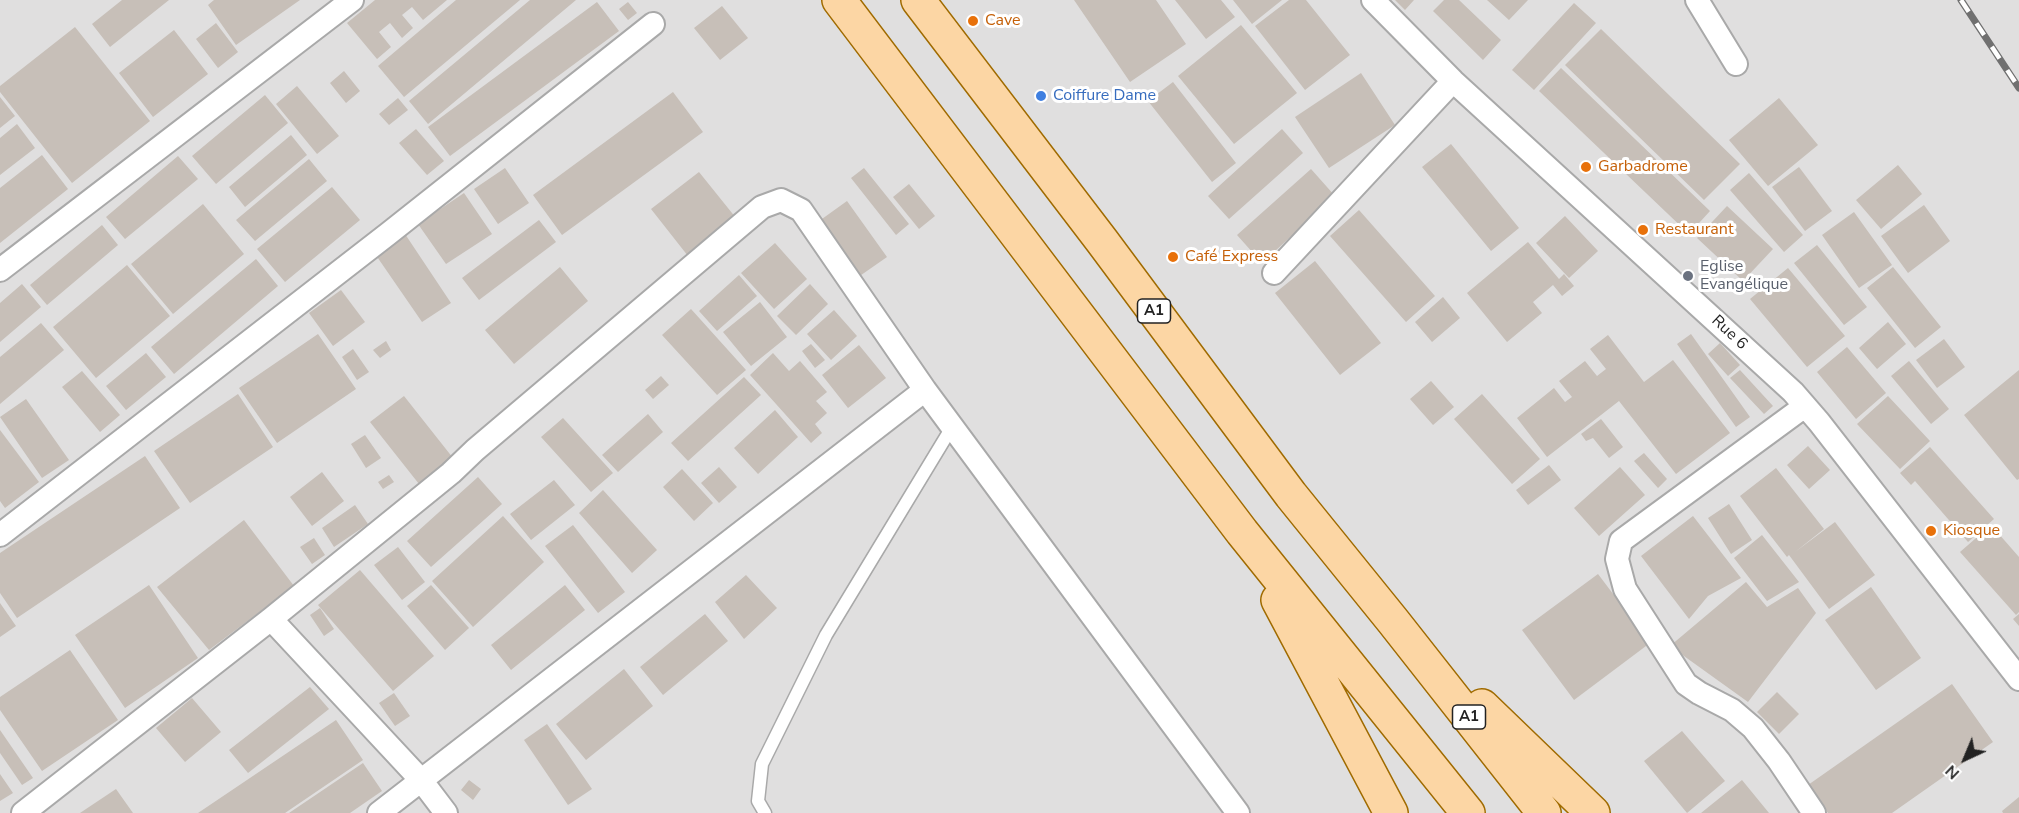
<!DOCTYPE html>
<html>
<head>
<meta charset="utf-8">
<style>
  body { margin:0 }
  #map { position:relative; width:2019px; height:813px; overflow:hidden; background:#f2efe9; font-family:"Nunito Sans",sans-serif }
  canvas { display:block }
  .north { position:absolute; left:1935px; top:729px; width:60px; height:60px; -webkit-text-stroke:4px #fff; paint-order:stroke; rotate:224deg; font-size:16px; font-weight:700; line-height:24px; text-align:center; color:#222 }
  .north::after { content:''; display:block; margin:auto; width:21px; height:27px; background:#222; clip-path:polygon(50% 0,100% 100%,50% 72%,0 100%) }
</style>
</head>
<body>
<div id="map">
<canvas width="2019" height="813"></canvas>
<div class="north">N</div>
</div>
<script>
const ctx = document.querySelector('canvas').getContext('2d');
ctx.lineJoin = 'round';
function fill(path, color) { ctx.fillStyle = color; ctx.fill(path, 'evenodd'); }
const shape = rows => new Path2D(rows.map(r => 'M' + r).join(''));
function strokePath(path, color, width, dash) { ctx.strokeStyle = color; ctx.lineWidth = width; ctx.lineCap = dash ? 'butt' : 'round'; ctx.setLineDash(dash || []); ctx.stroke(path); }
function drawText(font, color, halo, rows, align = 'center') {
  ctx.font = font + ' "Nunito Sans",sans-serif'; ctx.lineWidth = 6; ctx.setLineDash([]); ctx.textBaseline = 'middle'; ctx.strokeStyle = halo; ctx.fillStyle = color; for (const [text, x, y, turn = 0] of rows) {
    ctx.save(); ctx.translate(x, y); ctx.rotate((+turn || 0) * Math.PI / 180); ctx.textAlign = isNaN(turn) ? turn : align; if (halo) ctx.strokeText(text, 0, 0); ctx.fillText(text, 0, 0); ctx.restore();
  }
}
fill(shape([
  [0,0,2019,0,2019,813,0,813]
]), '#e0dfdf');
fill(shape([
  [122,0,169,0,110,47,92,24],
  [214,0,300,0,236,45,208,5],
  [375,0,447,0,423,20,412,7,402,15,413,28,402,38,390,23,379,32,391,47,377,59,347,23],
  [456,0,520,0,404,97,378,66],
  [530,0,576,0,428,124,409,101],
  [1074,0,1156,0,1186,44,1130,82],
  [1175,0,1221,0,1235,17,1206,39],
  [1233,0,1282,0,1252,24],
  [1289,0,1306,0,1350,55,1305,90,1255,26],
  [1395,0,1414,0,1405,10],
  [1444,0,1459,0,1501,40,1483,60,1433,11],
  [1487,0,1528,0,1509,20],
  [597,2,619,31,450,156,428,127],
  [628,2,637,13,628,20,619,9],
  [1574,3,1596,23,1534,90,1512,70],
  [722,6,748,38,720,60,694,28],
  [216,23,238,52,218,68,196,39],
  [1241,25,1297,93,1234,144,1178,76],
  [75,27,150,121,72,183,0,92,0,86],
  [1601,29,1740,164,1704,200,1565,65],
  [174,30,208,74,153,117,119,73],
  [1561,68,1710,211,1689,234,1539,91],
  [344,71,360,91,346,103,330,83],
  [1361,73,1395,125,1329,168,1295,117],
  [1173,82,1236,163,1212,182,1148,101],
  [297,86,339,136,317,154,276,104],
  [673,92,703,132,562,235,533,195],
  [265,95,288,123,216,184,192,156],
  [0,97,15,116,0,128],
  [398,98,408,110,389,125,379,114],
  [1779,98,1818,145,1768,186,1729,140],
  [17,124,35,148,0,175,0,138],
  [416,129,444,161,427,175,399,143],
  [1282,129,1303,153,1229,219,1208,196],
  [291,135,307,155,245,207,229,187],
  [1451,144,1519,228,1491,251,1422,167],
  [42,155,68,189,0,243,0,188],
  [178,156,198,179,125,239,106,217],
  [309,159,327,181,255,241,236,220],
  [1898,165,1922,194,1881,229,1856,200],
  [1799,167,1832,211,1805,231,1772,187],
  [505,168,529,203,498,224,474,189],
  [864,168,909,224,896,235,851,178],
  [1311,169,1335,196,1262,263,1237,235],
  [699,172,736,218,688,256,651,209],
  [1749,173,1803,235,1784,252,1730,190],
  [909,184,935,216,919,229,893,197],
  [332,187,360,220,285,282,257,249],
  [464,193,492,234,446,264,418,224],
  [847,201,887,257,854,280,815,224],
  [203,204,244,254,173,314,131,264],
  [1924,205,1950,241,1908,273,1881,236],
  [1727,206,1773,249,1743,281,1697,238],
  [1359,210,1435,296,1406,322,1330,236],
  [1854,212,1892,265,1859,288,1822,235],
  [1565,216,1598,251,1569,278,1536,243],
  [539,220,556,242,479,300,462,278],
  [102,225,118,245,47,305,30,285],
  [401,228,451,303,422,322,371,248],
  [1528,242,1559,279,1564,274,1574,286,1562,296,1553,285,1533,302,1542,313,1507,342,1467,293],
  [775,243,807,279,774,309,741,273],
  [1817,245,1867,307,1844,325,1794,263],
  [256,259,278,286,174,374,151,347],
  [1315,261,1381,343,1340,375,1275,293],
  [127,265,170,316,96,378,53,327],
  [560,267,588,301,514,364,485,330],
  [1893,267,1941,327,1915,348,1867,288],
  [1788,268,1845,336,1807,367,1750,299],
  [739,275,757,296,717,331,699,311],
  [22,284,41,307,0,342,0,303],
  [810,284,828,304,796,335,777,316],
  [341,290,365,322,333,346,309,313],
  [1443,297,1460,318,1432,342,1415,322],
  [760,302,787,337,751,366,723,332],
  [691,309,746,370,717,395,662,335],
  [834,310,857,336,831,360,807,334],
  [1888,322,1906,344,1877,369,1859,348],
  [41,323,64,350,0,404,0,357],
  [318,334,356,389,277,443,239,388],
  [1691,334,1750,417,1736,427,1677,344],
  [1608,335,1644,382,1673,360,1730,433,1676,474,1619,401,1547,457,1517,418,1554,388,1565,402,1572,397,1559,381,1585,361,1597,376,1606,369,1590,349],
  [1944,339,1965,367,1937,388,1916,360],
  [386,341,391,350,380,358,373,350],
  [1720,343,1740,365,1728,376,1708,354],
  [811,344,825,360,815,368,802,351],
  [859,345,886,378,848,408,822,375],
  [1847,347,1886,393,1856,419,1817,372],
  [353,349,369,372,357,380,342,357],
  [146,353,166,377,126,410,106,386],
  [773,353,789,371,800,361,827,392,816,401,827,413,815,424,822,433,811,443,750,375],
  [1909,361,1949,409,1931,424,1891,376],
  [1740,370,1773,406,1764,414,1730,378],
  [2019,370,2019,479,2017,480,1964,415],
  [82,371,120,415,100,432,62,387],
  [661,376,669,385,653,399,645,390],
  [744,377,761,395,688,461,671,443],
  [1431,381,1454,407,1433,425,1410,399],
  [238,394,273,447,190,503,154,451],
  [1482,394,1540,459,1512,484,1454,419],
  [404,396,453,458,419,484,370,422],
  [1888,396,1930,441,1900,469,1857,424],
  [26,399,69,460,42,478,0,417],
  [775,410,798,437,758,474,734,448],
  [648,414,663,432,618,472,602,455],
  [563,418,613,473,591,492,541,437],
  [1601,419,1623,447,1609,458,1593,438,1586,441,1581,434],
  [0,430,39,482,5,508,0,501],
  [365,435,381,458,366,468,351,444],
  [1808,446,1830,470,1809,489,1787,465],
  [1930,447,1994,519,1968,542,1915,481,1911,485,1900,473],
  [1644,453,1667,479,1658,488,1634,461],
  [145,456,180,508,17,618,0,593,0,553],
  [1549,465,1561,480,1528,505,1516,490],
  [719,467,737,487,719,503,701,483],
  [1620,467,1645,495,1599,536,1574,508],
  [1776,468,1824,529,1795,552,1835,522,1875,575,1829,609,1789,555,1787,557,1740,496],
  [682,469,713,503,694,521,663,487],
  [322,472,344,501,312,526,290,497],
  [389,475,394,482,383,489,378,482],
  [478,477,502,504,431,567,407,541],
  [554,480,575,505,531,540,510,514],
  [603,490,657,550,632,573,579,513],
  [1729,504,1752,540,1731,554,1708,518],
  [355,505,368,524,334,547,322,528],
  [503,516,544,562,473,627,432,581],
  [1693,516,1741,578,1708,596,1689,619,1641,556],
  [244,520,294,586,209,650,157,587],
  [573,525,625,592,598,613,545,546],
  [1991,525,2019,557,2019,612,2016,615,1960,552],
  [1762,535,1799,582,1767,601,1734,558],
  [314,538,325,555,312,564,300,547],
  [398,547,425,582,402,600,374,565],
  [360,570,434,656,393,691,318,605],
  [1598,574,1650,643,1574,700,1522,630],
  [746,575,777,608,744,639,715,602],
  [1746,582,1767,607,1798,588,1816,613,1748,702,1670,646],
  [149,585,198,658,125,708,75,635],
  [431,585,469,628,445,650,407,606],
  [565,585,585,610,511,670,491,645],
  [1871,587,1921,658,1876,690,1825,620],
  [0,603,16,626,0,637],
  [320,608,334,629,324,636,310,615],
  [705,614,728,641,663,695,640,667],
  [2019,614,2019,626,2013,619],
  [70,650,118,720,42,771,0,710,0,697],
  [624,669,653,706,586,760,556,724],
  [1952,684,1993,742,1892,813,1828,813,1808,785],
  [310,687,329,709,248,773,229,750],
  [1777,692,1799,714,1779,734,1757,712],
  [394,693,410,716,395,726,379,703],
  [192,698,221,732,185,762,156,728],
  [336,720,363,760,285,813,198,813],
  [547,724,592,789,568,805,524,740],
  [0,730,33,778,22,785,0,753],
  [1682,731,1725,781,1687,813,1644,761],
  [363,763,382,791,350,813,289,813],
  [0,774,13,793,0,801],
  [469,780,481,789,473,800,461,790],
  [1742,780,1769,813,1701,813],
  [116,789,133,813,80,813],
  [2019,797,2019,813,2003,813,2002,811]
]), '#c7bfb8');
const lane = shape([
  [765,813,758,801,762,764,826,635,952,427]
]);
const street = shape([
  [1373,0,1453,81,1793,392,1819,422,2019,679],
  [1697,0,1736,64],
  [0,270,352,0],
  [1274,273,1453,81],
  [1805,406,1621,541,1617,559,1625,589,1686,684,1699,693,1732,710,1753,728,1779,761,1814,813],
  [0,535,388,234,653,24],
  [271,619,421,780,446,813],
  [23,813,271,619,451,473,475,450,762,207,781,200,801,210,925,390,1238,813],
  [379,813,925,390]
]);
const primary = shape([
  [839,0,1242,532,1468,813],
  [918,0,1102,241,1291,495,1393,621,1544,813],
  [1278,600,1391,813],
  [1482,706,1593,813]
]);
strokePath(lane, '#a9a9a9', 15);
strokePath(street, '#a9a9a9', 26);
strokePath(primary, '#a06b00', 36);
strokePath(lane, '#fff', 12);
strokePath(street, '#fff', 22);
strokePath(primary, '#fcd6a4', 33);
const rail = shape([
  [1961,0,2019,88]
]);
strokePath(rail, '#707070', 7);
strokePath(rail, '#fff', 4.5, [14]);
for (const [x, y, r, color] of [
  [973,21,6,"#e8710a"],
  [1041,96,6,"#3f7fe0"],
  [1586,167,6,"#e8710a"],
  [1643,230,6,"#e8710a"],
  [1173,257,6,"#e8710a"],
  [1688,276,6,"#6b7280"],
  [1931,531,6,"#e8710a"]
]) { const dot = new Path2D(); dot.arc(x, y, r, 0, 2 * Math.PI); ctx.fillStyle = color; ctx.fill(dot); strokePath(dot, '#fff', 2); }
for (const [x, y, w] of [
  [1154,311,33],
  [1469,717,33]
]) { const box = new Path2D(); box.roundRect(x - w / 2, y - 12, w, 24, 4.5); ctx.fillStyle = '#fff'; ctx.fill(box); strokePath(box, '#222', 1.5); }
drawText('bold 15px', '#222', null, [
  ["A1",1154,311],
  ["A1",1469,717]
]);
drawText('16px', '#c56008', '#fff', [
  ["Cave",985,21],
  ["Garbadrome",1598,167],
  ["Restaurant",1655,230],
  ["Café Express",1185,257],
  ["Kiosque",1943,531]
], 'left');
drawText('16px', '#366cbe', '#fff', [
  ["Coiffure Dame",1053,96]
], 'left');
drawText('16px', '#5b616d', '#fff', [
  ["Eglise",1700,267],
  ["Evangélique",1700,285]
], 'left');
drawText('16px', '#222', '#fff', [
  ["Rue 6",1729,333,43]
]);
</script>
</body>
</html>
